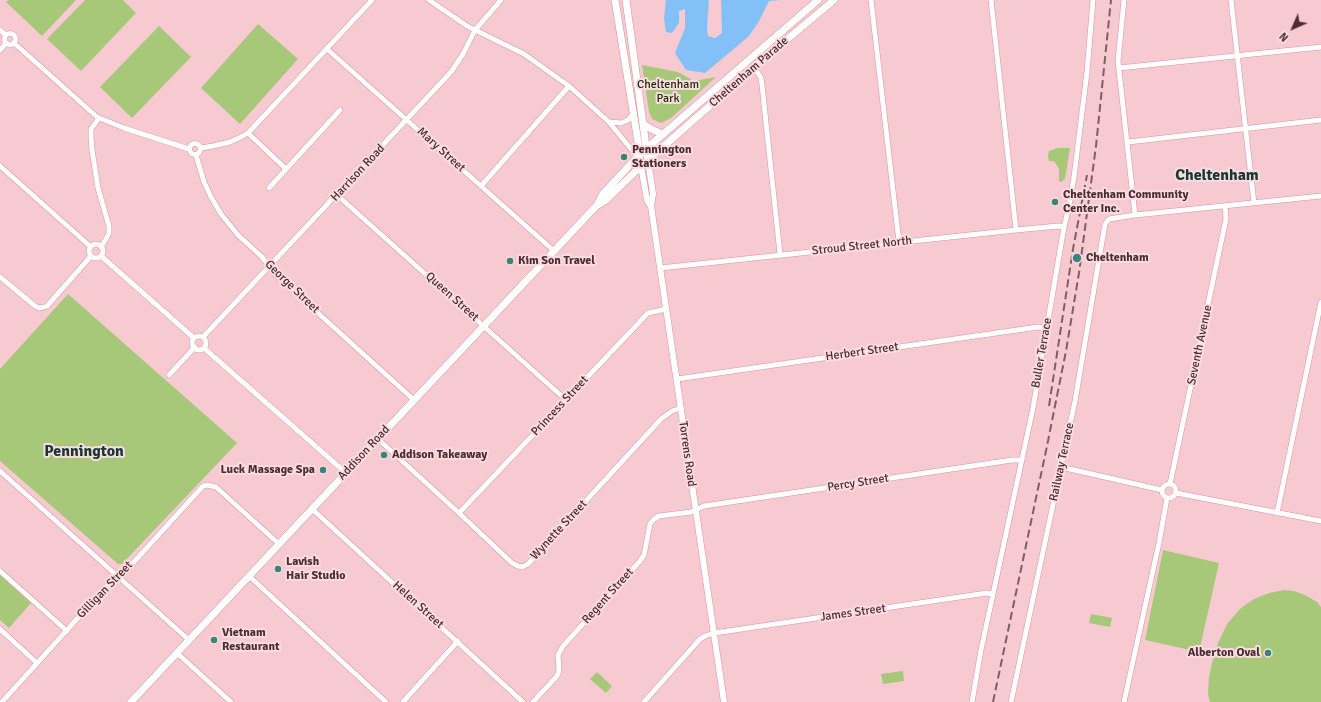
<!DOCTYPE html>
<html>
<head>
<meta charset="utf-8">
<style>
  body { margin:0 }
  #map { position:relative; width:1321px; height:702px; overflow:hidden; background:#f7cad1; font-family:Signika,sans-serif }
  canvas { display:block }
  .north { position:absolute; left:1273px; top:8px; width:40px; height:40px; -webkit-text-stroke:3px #fadce0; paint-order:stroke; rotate:225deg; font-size:11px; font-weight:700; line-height:16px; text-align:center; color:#4a2e33 }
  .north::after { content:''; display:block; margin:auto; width:14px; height:18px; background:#4a2e33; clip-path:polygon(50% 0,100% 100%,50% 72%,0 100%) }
</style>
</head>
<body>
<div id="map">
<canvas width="1321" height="702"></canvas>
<div class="north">N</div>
</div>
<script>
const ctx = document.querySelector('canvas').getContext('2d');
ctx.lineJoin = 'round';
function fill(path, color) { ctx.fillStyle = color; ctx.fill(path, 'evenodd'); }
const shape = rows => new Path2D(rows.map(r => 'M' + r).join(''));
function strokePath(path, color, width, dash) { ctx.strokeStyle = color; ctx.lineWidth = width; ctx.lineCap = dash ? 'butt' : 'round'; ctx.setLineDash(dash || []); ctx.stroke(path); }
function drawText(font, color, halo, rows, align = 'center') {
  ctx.font = font + ' Signika,sans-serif'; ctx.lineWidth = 4; ctx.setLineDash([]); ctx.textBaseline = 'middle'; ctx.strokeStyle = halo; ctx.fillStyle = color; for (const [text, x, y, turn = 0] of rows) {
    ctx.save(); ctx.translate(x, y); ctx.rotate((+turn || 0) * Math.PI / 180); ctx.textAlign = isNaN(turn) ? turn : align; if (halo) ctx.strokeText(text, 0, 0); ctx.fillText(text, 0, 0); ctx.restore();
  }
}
fill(shape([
  [9,0,76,0,42,36,6,2],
  [85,0,123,0,136,13,81,71,47,39],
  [258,24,298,59,240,124,201,88],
  [159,26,191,57,132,118,100,87],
  [642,65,678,72,694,81,716,77,671,118,661,123,652,119,649,112],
  [1058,148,1070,148,1065,179,1061,182,1059,181,1059,169,1054,161,1049,161,1048,155,1049,151],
  [68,294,237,443,122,564,118,564,0,461,0,369],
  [1163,550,1219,563,1199,652,1145,640],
  [0,575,31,603,9,628,0,620],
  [1284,590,1294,591,1305,595,1317,602,1321,607,1321,702,1210,702,1208,694,1209,677,1212,663,1218,643,1227,624,1241,608,1254,599,1269,593],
  [1091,614,1112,618,1110,627,1089,623],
  [903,671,904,681,883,684,881,674],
  [597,672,612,686,606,693,590,679]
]), '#a7c879');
fill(shape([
  [666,0,709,0,707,28,708,36,715,38,722,33,721,0,780,0,769,1,758,23,748,37,705,73,686,70,675,53,685,28,685,9,679,11,679,23,672,33,666,32,664,18]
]), '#84c0f8');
const minor = shape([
  [429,0,467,26,524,54,569,86,609,122,631,149,639,155],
  [871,0,899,242],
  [991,0,1016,230],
  [1124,0,1118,61,1135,215],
  [1231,0,1254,203],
  [0,30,6,35],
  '4.5 39a5.5 5.5 0 1 1 11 0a5.5 5.5 0 1 1-11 0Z',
  [14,43,97,117,124,128,189,149],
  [327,49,554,251],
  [0,50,6,43],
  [754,67,761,78,762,85,780,254],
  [1119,68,1321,47],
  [99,118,91,129,91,137,92,150,98,188,109,226,109,233,106,239,101,247],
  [609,122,621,123,628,120,634,113],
  [248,133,286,169],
  [1128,142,1321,120],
  '189.5 149a5.5 5.5 0 1 1 11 0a5.5 5.5 0 1 1-11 0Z',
  [201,148,213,146,230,142,243,136,249,132,372,0],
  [196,155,204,182,211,197,221,214,238,235,262,257,275,274,414,400],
  [0,166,91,247],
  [481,186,569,86],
  [269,188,340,110],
  [337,195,566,400],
  '89 251a7 7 0 1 1 14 0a7 7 0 1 1-14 0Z',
  [101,256,194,338],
  [660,268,1016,230,1058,226,1064,227],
  [0,277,35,306,39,308,44,307,47,306,91,256],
  '192 343a7 7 0 1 1 14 0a7 7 0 1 1-14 0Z',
  [203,337,451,72,463,54,475,30,501,0],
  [204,348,346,473],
  [169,375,195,347],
  [677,379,1038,327,1047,328],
  [378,439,459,513,512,563,518,566,522,567,528,564,661,419,672,411,681,408],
  [1061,467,1162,490],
  [0,471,189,640],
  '1162 491a7 7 0 1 1 14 0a7 7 0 1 1-14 0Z',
  [1170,484,1226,219,1225,207],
  [1176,493,1321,521],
  [312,509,523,702],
  [459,513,648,313,666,309],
  [1277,513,1321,302],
  [0,571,67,631],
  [249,576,386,702],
  [0,629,37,663],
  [177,653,231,702],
  [2,702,104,589,114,578,123,574,203,486,207,485,216,487,279,544],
  [403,702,458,641],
  [533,702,557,676,559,671,558,655,563,646,640,561,644,555,650,524,654,519,659,516,691,512,704,506,1012,460,1022,460],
  [644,702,700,639,705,636,714,633,987,593,993,594],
  [972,702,981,650,1033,408,1064,227,1069,206,1074,177,1087,72,1093,0],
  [1011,702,1075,401,1105,224,1109,219,1135,215,1321,196],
  [1124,702,1159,543,1167,498]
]);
const tertiary = shape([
  [648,161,653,194,651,206,724,702],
  [641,166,647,200,651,206]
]);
const secondary = shape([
  [615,0,638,142,640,156],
  [626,0,648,161],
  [643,124,653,130,663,134],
  [598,205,606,200,641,166,754,67,834,0],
  [131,702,554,251,597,205,602,195,639,155,818,0]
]);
strokePath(minor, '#d7929f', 6);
strokePath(tertiary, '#d7929f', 7);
strokePath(secondary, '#d7929f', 8);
strokePath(minor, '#fff', 5);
strokePath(tertiary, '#fff', 6);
strokePath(secondary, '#fff', 7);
strokePath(shape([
  [1049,406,1073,249,1087,175],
  [993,702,1047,446,1066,351,1079,273,1096,146,1111,0]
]), '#805f64', 2, [8, 4]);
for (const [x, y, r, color] of [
  [624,157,4,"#3c837d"],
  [1055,202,4,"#3c837d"],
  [1077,258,5,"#3c837d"],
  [510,261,4,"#3c837d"],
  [384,455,4,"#3c837d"],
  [323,470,4,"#3c837d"],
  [278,569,4,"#3c837d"],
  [214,640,4,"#3c837d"],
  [1268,653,4,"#3c837d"]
]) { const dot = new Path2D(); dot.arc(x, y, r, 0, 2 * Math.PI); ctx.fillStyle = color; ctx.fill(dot); strokePath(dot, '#fadce0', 1.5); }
drawText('12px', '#4a2e33', '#fadce0', [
  ["Cheltenham Parade",749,72,-41],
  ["Mary Street",441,150,42],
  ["Harrison Road",358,173,-47],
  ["Stroud Street North",862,246,-6],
  ["George Street",292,287,44],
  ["Queen Street",452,297,42],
  ["Seventh Avenue",1200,345,-78],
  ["Herbert Street",862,352,-8],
  ["Buller Terrace",1042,353,-80],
  ["Princess Street",560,406,-47],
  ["Addison Road",364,453,-47],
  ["Torrens Road",687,454,82],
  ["Railway Terrace",1062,462,-78],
  ["Percy Street",858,483,-9],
  ["Wynette Street",559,530,-47],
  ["Gilligan Street",105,590,-46],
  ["Regent Street",608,596,-48],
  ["Helen Street",418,605,42],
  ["James Street",853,613,-8]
]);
drawText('12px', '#212f08', '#fadce0', [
  ["Cheltenham",668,85],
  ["Park",668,99]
]);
drawText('bold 12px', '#4a2e33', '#fadce0', [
  ["Pennington",632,150],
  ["Stationers",632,164],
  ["Cheltenham Community",1063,195],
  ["Center Inc.",1063,209],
  ["Cheltenham",1086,258],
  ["Kim Son Travel",518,261],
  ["Addison Takeaway",392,455],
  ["Luck Massage Spa",315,470,"right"],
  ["Lavish",286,562],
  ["Hair Studio",286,576],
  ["Vietnam",222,633],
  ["Restaurant",222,647],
  ["Alberton Oval",1260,653,"right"]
], 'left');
drawText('bold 16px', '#163835', '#fadce0', [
  ["Cheltenham",1217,176],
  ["Pennington",84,452]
]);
</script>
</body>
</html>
